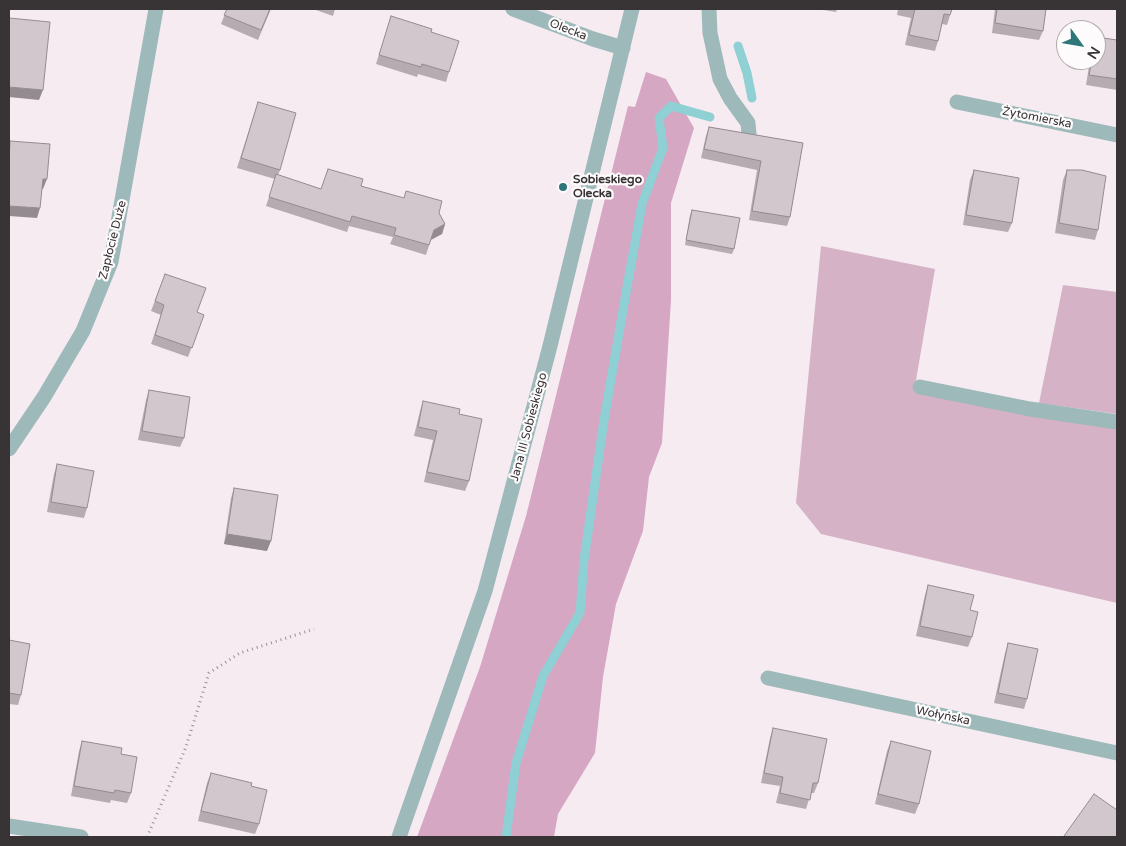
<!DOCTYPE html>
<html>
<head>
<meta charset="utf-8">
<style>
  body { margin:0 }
  #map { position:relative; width:1126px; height:846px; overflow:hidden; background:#f7ebf2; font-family:"Varela Round",sans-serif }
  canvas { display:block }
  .frame { position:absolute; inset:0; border:10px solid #383436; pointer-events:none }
  .north { position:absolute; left:1056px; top:20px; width:50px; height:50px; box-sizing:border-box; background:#fefbfd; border:1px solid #afabad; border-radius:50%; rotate:122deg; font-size:14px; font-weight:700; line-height:20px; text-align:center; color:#383436 }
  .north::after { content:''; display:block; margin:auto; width:18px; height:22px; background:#2d767a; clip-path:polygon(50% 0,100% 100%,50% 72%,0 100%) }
</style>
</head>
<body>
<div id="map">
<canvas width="1126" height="846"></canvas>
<div class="frame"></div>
<div class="north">N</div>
</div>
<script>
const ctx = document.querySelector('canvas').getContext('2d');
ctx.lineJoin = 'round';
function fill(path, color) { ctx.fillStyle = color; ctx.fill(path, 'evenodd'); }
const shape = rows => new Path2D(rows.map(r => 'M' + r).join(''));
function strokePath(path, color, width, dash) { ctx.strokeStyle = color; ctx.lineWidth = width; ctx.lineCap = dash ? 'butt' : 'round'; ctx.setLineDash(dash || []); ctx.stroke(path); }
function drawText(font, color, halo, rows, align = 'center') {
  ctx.font = font + ' "Varela Round",sans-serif'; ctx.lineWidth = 4.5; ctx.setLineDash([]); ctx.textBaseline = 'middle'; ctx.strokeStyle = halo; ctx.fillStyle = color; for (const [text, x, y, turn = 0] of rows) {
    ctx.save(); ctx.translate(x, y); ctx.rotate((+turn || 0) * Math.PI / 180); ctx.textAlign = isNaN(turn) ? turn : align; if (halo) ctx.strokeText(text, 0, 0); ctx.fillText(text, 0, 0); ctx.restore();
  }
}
fill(shape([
  [821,246,935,269,914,392,1028,415,1117,429,1117,603,821,534,796,503],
  [1063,285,1117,292,1117,414,1039,403]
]), '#d6b2c7');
fill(shape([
  [646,72,666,79,694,128,671,203,671,300,662,443,649,477,643,531,616,604,603,677,595,753,558,814,554,837,417,837,480,667,526,516,628,106,635,107]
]), '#d6a7c3');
strokePath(shape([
  [738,46,747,73,752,98],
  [506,837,516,763,543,676,580,613,584,560,604,420,627,287,642,204,663,148,659,118,671,106,710,117]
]), '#8ed0d3', 9);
strokePath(shape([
  [147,837,186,747,209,673,240,653,314,629]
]), '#999195', 3, [1, 4]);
strokePath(shape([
  [513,9,593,39,623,48],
  [709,9,710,33,720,79,730,98,748,123,749,134],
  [957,102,1117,135],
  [920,387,1030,409,1117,422],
  [9,449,44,397,83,331,111,262,156,9],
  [768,678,1117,753],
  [9,826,81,837],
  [399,837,485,591,550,346,632,9]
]), '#9db9ba', 15);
fill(shape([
  [227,9,271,9,258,40,221,24],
  [313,9,335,9,333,16],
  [817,9,837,9,836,12],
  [898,9,952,9,947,25,942,24,938,41,935,51,905,45,911,18,897,15],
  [995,9,1046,9,1043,31,1039,40,992,33],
  [391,16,431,32,449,72,446,82,418,74,417,77,376,64],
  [1117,40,1117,90,1086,85,1090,60,1096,60],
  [258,102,280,170,278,175,321,189,361,186,439,213,445,224,442,234,431,239,426,255,390,244,393,237,349,226,347,232,266,206,275,179,237,168],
  [709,127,803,143,790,217,787,226,749,220,757,170,701,158,706,136],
  [974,170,1012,223,1008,232,963,225,970,180],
  [1067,170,1098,230,1095,240,1055,233,1063,180],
  [692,210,734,249,732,254,685,245,690,215],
  [165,274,197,312,204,315,188,357,151,344,161,315,151,311],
  [149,390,184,438,180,447,138,440,146,400],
  [423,401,459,414,469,481,465,491,424,482,433,440,414,436,420,411],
  [57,464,87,508,84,518,47,512,54,474],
  [234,488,267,551,224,544,231,498],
  [928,585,970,610,972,637,968,647,916,636,925,595],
  [9,640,21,695,18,705,9,704],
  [1008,643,1027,699,1024,709,994,703,1005,653],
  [773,728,818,783,814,793,811,793,806,809,776,803,780,786,761,783,770,738],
  [82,741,121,754,131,793,127,803,111,800,110,803,71,796,79,751],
  [891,741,919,804,915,814,875,804,887,751],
  [211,773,251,786,259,824,255,834,198,821,207,783]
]), '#b5abb1');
fill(shape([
  [9,87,43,90,39,100,9,97],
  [43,179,47,179,43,189,39,189],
  [9,206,40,208,37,218,9,216],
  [445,224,442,234,431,240,434,230],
  [227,534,271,541,267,551,224,544]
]), '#948b90');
const building = shape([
  [227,9,270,9,261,30,224,15,227,9],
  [915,9,952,9,950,15,944,14,938,41,909,35,915,9],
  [997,9,1046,9,1043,31,995,23,997,9],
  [391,16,432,29,431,32,459,41,449,72,422,64,421,67,379,55,391,16],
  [9,18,50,22,43,90,9,87,9,18],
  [1096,37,1117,40,1117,79,1089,75,1092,60,1096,60,1096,37],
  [258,102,296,113,280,170,241,158,258,102],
  [709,127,803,143,790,217,752,211,761,161,704,149,709,127],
  [10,141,50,144,47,179,43,179,40,208,9,206,9,161,10,141],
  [328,169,363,179,361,186,404,198,406,191,442,201,439,213,445,224,434,230,429,245,394,235,396,228,352,216,350,222,269,197,276,174,321,189,328,169],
  [974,170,1019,178,1012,223,966,215,974,170],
  [1067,170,1082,170,1106,176,1098,230,1059,223,1067,170],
  [692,210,740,218,734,249,686,240,692,210],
  [165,274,206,288,197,312,204,315,192,348,155,335,164,305,155,301,165,274],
  [149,390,190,397,184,438,142,431,149,390],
  [423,401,460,409,459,414,482,419,469,481,427,472,437,431,418,427,423,401],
  [57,464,94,471,87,508,51,502,57,464],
  [234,488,278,495,271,541,227,534,234,488],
  [928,585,974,595,970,610,978,612,972,637,920,626,928,585],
  [9,640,30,644,21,695,9,693,9,640],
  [1008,643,1038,649,1027,699,998,693,1008,643],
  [773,728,827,739,818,783,813,783,810,800,780,793,783,777,764,773,773,728],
  [82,741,122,748,121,754,137,757,131,793,115,790,114,793,74,786,82,741],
  [891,741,931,751,919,804,878,794,891,741],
  [211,773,252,783,251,786,267,790,259,824,201,811,211,773],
  [1094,794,1117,810,1117,837,1067,837,1064,836,1094,794]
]);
fill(building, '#d3c7ce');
strokePath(building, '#948b90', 1);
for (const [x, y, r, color] of [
  [563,187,5,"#2d767a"]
]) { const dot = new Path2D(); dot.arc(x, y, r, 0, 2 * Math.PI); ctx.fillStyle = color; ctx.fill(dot); strokePath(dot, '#fefbfd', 2); }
drawText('12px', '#383436', '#fefbfd', [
  ["Olecka",568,30,21],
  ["Żytomierska",1037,118,11],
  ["Zapłocie Duże",113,240,-76],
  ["Jana III Sobieskiego",529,427,-75],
  ["Wołyńska",943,716,12]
]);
drawText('bold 12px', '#383436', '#fefbfd', [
  ["Sobieskiego",573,180],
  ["Olecka",573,194]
], 'left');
</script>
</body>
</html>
